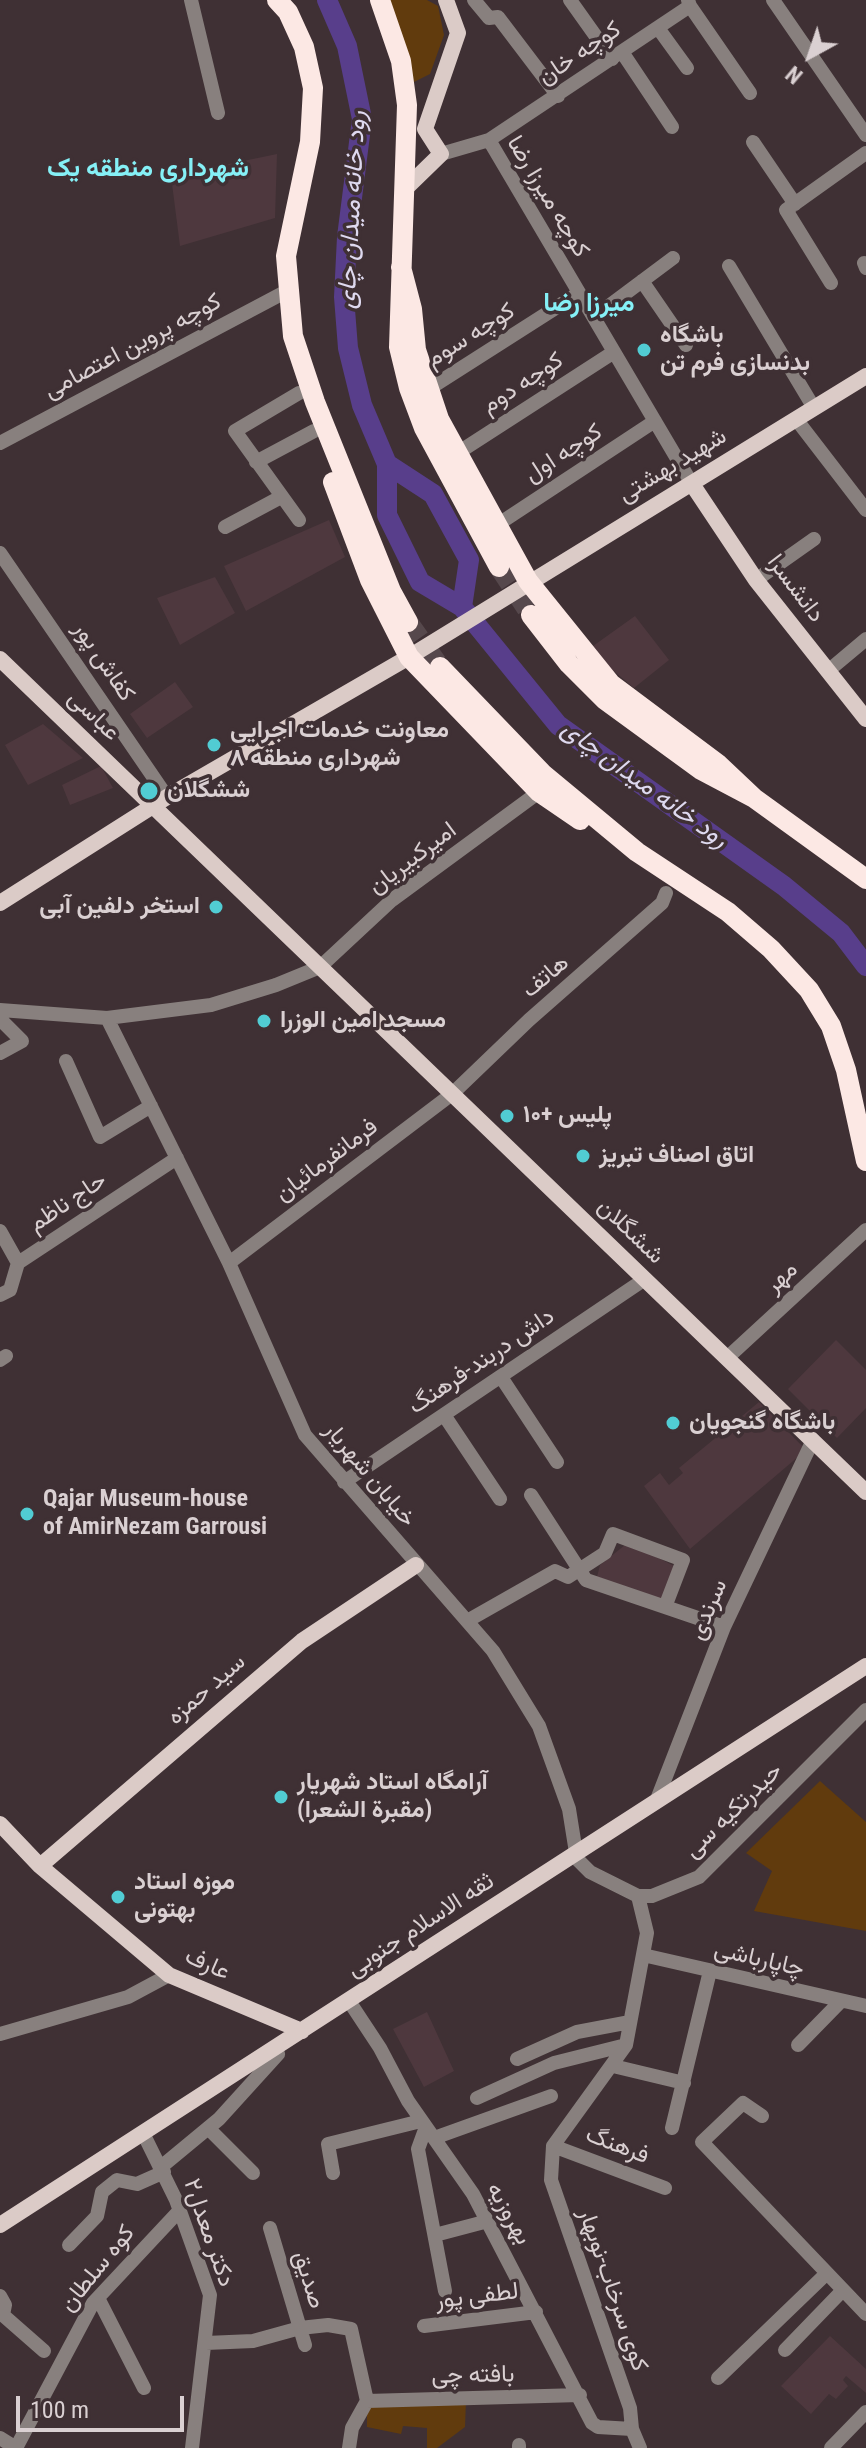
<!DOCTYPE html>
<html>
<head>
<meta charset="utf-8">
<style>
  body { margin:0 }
  #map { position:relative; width:866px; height:2448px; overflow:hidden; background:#3f3034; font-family:"Roboto Condensed",sans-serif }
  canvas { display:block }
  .north { position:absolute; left:770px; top:16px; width:80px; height:80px; -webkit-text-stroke:6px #3f3034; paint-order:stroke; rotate:220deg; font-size:22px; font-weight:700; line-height:32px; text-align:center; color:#dad0d2 }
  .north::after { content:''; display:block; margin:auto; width:28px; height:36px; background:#dad0d2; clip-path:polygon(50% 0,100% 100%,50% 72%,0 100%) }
  .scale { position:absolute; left:16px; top:2396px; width:168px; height:36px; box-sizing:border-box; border:4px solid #dad0d2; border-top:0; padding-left:10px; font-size:24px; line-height:28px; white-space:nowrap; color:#dad0d2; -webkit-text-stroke:6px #3f3034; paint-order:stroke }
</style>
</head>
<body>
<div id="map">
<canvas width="866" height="2448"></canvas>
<div class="north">N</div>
<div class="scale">100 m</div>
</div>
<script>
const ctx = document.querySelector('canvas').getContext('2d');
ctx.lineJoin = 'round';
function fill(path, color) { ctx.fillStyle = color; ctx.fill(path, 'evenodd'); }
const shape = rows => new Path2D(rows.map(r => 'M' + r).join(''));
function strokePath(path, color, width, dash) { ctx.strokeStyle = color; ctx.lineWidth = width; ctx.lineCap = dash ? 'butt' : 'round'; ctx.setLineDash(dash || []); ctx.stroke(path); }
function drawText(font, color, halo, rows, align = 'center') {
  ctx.font = font + ' "Roboto Condensed",Vazirmatn,sans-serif'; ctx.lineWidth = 7; ctx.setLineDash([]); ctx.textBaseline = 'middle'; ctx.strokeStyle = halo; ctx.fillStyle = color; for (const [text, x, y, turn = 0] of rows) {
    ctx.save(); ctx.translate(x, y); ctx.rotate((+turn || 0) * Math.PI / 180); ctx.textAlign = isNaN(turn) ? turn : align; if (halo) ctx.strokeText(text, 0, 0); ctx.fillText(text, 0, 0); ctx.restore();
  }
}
fill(shape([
  [277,154,275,218,180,246,171,176],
  [329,520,345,557,246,611,224,566],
  [215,577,235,613,180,645,157,598],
  [635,616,669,660,634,688,610,668,593,646],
  [175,682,193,707,147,738,130,714],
  [43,724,83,758,28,785,5,745],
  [101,766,113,788,70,805,62,785],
  [836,1340,866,1370,866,1408,837,1438,788,1389],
  [759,1402,806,1450,690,1549,644,1486,660,1473,669,1485,683,1473,679,1468],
  [625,1545,643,1550,676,1567,662,1601,597,1577,600,1565],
  [427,2012,454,2071,424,2087,393,2029],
  [830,2336,866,2369,866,2393,846,2376,843,2380,848,2386,836,2399,829,2394,811,2414,781,2386]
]), '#4e383e');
fill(shape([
  [387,0,427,0,438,6,444,35,430,74,414,82],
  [820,1781,866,1822,866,1931,754,1911,772,1871,746,1853],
  [367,2401,466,2401,465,2427,437,2448,427,2448,427,2428,403,2426,401,2434,367,2427]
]), '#613b0d');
strokePath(shape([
  [327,0,347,46,362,119,347,237,344,297,348,348,362,405,387,464,433,494,469,560,462,607,558,725,784,886,841,933,866,966],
  [387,464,387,515,420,582,462,607]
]), '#583e8b', 20);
strokePath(shape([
  [499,567,531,615],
  [408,622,440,667]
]), '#56484c', 20, [20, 10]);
strokePath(shape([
  [191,0,218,113],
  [474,0,489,18,498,17,558,96],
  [570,0,612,59],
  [773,0,866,135],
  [690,6,750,93],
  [658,28,687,68],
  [622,52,672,127],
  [489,140,692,484],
  [753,142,795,204],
  [441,154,489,140,690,6,688,0],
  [864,263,866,268],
  [729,266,814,408],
  [642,281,686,345],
  [831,283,786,210,866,153],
  [594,317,673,258],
  [427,390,579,293],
  [796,419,866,510],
  [0,443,287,291],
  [456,454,614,352],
  [256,462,314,431],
  [299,520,235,431,299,393],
  [497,525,655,421],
  [225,527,281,497],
  [0,553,167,797],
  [756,580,814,539],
  [828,671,866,639],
  [0,1010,107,1018,211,1005,276,985,320,967,392,900,539,792],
  [107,1018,229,1263,305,1435,493,1651,539,1726,569,1809,577,1859,590,1872,638,1896,652,1896,699,1877,866,1710],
  [0,1019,22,1041,0,1053],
  [66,1061,100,1137,151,1106],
  [0,1231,18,1263],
  [229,1263,452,1094,529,1020,662,903,666,893],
  [0,1295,10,1290,18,1263,177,1158],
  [727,1358,866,1230],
  [0,1360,6,1356],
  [501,1377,557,1462],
  [444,1415,500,1499],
  [344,1482,645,1279],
  [531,1495,586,1580,724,1627],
  [467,1621,555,1571,568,1577,605,1553,613,1534,683,1560,665,1607],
  [656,1802,724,1627,813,1440],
  [643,1955,866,2006],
  [349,2001,380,2048,408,2101,473,2194,592,2423,598,2427,632,2429],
  [0,2034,128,1997,169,1975],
  [798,2045,840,2002],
  [517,2059,577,2032,630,2022],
  [613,2066,684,2083],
  [477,2098,554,2063,626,2045],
  [762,2116,743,2103,702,2142,866,2314],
  [426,2127,418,2149,445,2291],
  [208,2128,253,2173],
  [672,2128,710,1971],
  [143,2133,176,2200,210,2295,192,2448],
  [434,2138,551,2096],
  [553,2146,551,2180,630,2408,632,2429,640,2448],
  [553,2146,626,2045,647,1933,638,1896],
  [553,2146,665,2188],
  [161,2167,219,2119,278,2054,275,2048],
  [333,2173,328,2144,421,2121],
  [270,2228,305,2345],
  [435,2235,488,2221],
  [69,2245,97,2216,102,2192,117,2180,137,2184,164,2172],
  [0,2296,5,2305,3,2315,44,2351],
  [98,2298,144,2388],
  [424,2326,536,2312],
  [206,2343,253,2341,300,2328,328,2325,351,2329,367,2401],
  [785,2350,843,2290],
  [718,2378,826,2274],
  [367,2401,580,2395],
  [0,2438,16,2448],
  [519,2445,519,2448],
  [16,2448,93,2303,180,2210],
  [349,2448,352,2428,367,2401],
  [831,2448,866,2412]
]), '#88807e', 14);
strokePath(shape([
  [405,189,441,154,425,129,458,33,446,0],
  [692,484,756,580,866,719],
  [0,659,866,1492],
  [0,903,167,797,409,657,866,376],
  [0,1824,40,1866,169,1975,302,2031],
  [40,1866,302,1641,416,1565],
  [0,2225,866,1666]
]), '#dbcbc7', 16);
strokePath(shape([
  [277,0,288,12,304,47,313,88,310,142,286,256,293,336,315,402,391,591,408,622],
  [380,0,401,61,407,105,399,347,409,388,424,428,499,567],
  [401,267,412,309,416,350,439,419,528,581,611,684,718,764,754,798],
  [333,482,370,580,409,657,539,792,580,820],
  [531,615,569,664,605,700,701,770,754,798,866,879],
  [440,667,543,774,637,852,728,912,771,949,809,990,831,1026,846,1070,866,1161]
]), '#fce8e4', 20);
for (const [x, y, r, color] of [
  [644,350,8,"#51ccd3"],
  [214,745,8,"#51ccd3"],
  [149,791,10,"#51ccd3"],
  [216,907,8,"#51ccd3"],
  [264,1021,8,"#51ccd3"],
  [507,1116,8,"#51ccd3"],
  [583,1156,8,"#51ccd3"],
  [673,1423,8,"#51ccd3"],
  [27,1514,8,"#51ccd3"],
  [281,1797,8,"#51ccd3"],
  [118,1897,8,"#51ccd3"]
]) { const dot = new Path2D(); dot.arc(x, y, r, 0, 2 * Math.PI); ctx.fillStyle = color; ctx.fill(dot); strokePath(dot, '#3f3034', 3); }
drawText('24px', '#dad0d2', '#3f3034', [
  ["کوچه خان",580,54,-34],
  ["کوچه میرزا رضا",547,197,59],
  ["کوچه سوم",471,336,-32],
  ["کوچه پروین اعتصامی",133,347,-28],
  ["کوچه دوم",523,384,-33],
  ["کوچه اول",564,454,-33],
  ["شهید بهشتى",673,466,-31],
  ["دانشسرا",795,589,53],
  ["کفاش پور",103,662,56],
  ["عباسى",93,716,44],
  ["امیرکبیریان",413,859,-37],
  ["هاتف",546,977,-40],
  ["فرمانفرمائیان",327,1161,-37],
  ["حاج ناظم",68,1203,-34],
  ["ششگلان",630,1232,44],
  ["مهر",782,1278,-43],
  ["داش دربند-فرهنگ",482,1362,-34],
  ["خیابان شهریار",369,1475,50],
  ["سرندی",709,1610,-67],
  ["سید حمزه",207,1690,-41],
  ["حیدرتکیه سی",734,1811,-44],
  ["ثقه الاسلام جنوبی",421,1926,-33],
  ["چاپارباشی",759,1960,13],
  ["عارف",207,1965,24],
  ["فرهنگ",617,2146,21],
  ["بهروزیه",508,2214,61],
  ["دکتر معدل۲",208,2233,71],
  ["کوه سلطان",98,2269,-51],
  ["صدیق",308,2280,73],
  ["کوی سرخاب-نوبهار",612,2290,71],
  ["لطفی پور",477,2297,-7],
  ["بافته چی",473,2376,-1]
]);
drawText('bold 24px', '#dad0d2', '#3f3034', [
  ["باشگاه",660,336],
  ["بدنسازی فرم تن",660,364],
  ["معاونت خدمات اجرایی",230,731],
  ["شهرداری منطقه ۸",230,759],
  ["ششگلان",167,791],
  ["استخر دلفین آبی",200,907,"right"],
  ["مسجد امین الوزرا",280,1021],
  ["پلیس +۱۰",523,1116],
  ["اتاق اصناف تبریز",599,1156],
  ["باشگاه گنجویان",689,1423],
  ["Qajar Museum-house",43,1500],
  ["of AmirNezam Garrousi",43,1528],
  ["آرامگاه استاد شهریار",297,1783],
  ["(مقبرة الشعرا)",297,1811],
  ["موزه استاد",134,1883],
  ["بهتونی",134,1911]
], 'left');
drawText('bold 26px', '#85f0f6', '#3f3034', [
  ["شهرداری منطقه یک",148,169],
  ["میرزا رضا",589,304]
]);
drawText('italic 26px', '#ded9ef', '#3f3034', [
  ["رود خانه میدان چای",353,210,-87],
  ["رود خانه میدان چای",644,785,36]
]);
</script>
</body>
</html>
